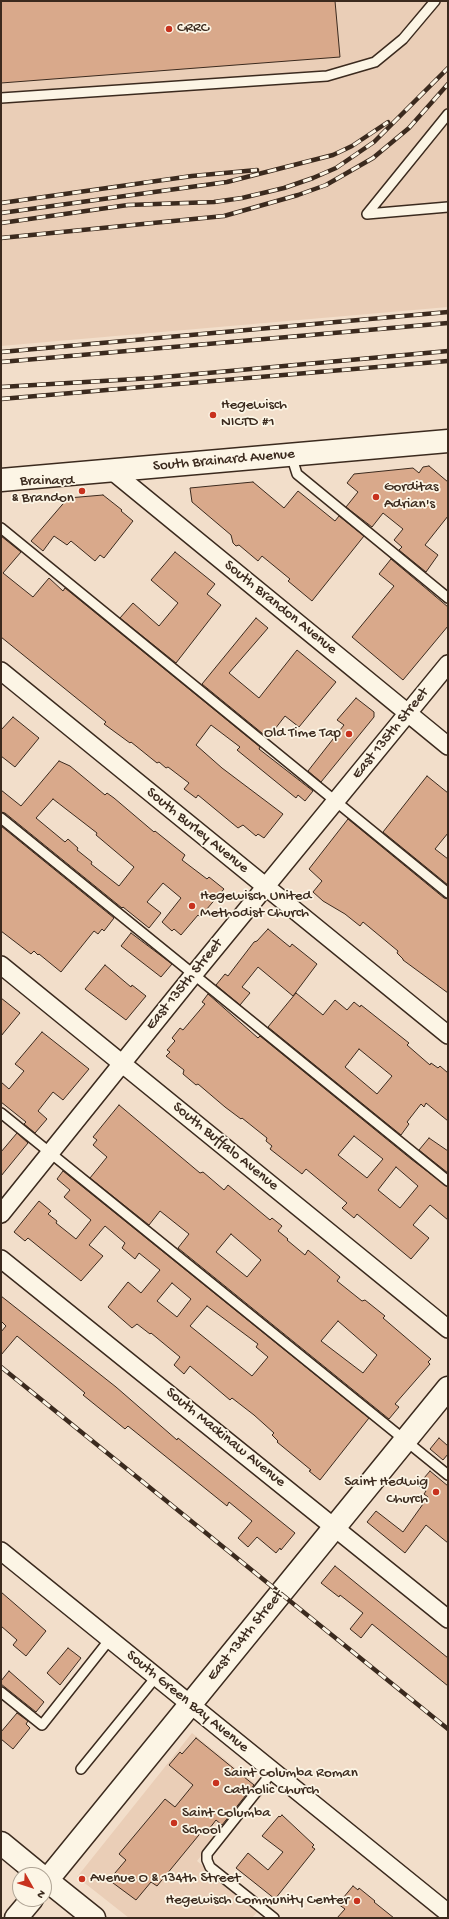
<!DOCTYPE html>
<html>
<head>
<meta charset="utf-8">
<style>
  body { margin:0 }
  #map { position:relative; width:449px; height:1919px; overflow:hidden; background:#f2deca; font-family:"Gochi Hand",sans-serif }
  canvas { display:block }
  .frame { position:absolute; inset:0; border:2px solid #3b2a1e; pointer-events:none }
  .north { position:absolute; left:12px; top:1867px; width:40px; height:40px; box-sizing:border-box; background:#fcf5e5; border:1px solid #afa495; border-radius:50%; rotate:129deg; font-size:11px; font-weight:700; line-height:16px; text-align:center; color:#3b2a1e }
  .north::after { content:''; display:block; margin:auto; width:14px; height:18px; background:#c8321e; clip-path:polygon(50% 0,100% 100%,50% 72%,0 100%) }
</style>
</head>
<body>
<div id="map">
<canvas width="449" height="1919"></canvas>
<div class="frame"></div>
<div class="north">N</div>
</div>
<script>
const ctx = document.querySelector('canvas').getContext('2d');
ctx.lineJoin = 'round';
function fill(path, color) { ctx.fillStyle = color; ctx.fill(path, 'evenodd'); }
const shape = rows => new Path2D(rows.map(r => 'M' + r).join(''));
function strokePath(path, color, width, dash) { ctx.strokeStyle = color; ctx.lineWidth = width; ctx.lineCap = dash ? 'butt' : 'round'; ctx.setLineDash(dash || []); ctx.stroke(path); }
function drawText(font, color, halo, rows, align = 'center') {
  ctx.font = font + ' "Gochi Hand",sans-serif'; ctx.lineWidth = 3.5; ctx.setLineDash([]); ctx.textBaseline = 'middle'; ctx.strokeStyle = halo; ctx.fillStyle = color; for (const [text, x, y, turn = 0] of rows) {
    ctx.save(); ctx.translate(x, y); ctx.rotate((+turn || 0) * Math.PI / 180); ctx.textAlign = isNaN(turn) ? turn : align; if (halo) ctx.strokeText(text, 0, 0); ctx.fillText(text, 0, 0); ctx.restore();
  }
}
fill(shape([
  [1,1,448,1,448,307,1,346],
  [192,1733,257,1785,197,1861,258,1911,252,1918,129,1918,77,1877]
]), '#eaceb7');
const building = shape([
  [1,1,335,1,340,57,1,83,1,1],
  [429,466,448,482,448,516,425,545,438,555,426,572,399,550,402,547,394,540,403,529,383,513,372,527,346,507,358,492,347,483,354,474,413,468,419,473,423,467,429,466],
  [253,482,284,508,298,491,335,521,339,516,364,536,312,601,288,581,290,579,262,556,258,561,239,545,236,546,233,543,231,535,192,502,190,488,253,482],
  [103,495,122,510,121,511,133,521,104,558,100,555,95,561,71,541,67,545,54,536,43,551,31,541,68,498,103,495],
  [1,536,21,552,3,573,33,597,49,578,63,591,65,588,260,747,259,749,313,791,305,801,298,795,296,798,237,750,240,747,211,725,196,745,222,768,283,814,264,838,258,834,256,836,243,825,238,828,198,795,196,798,184,789,189,783,168,767,166,768,159,762,157,763,131,742,130,743,104,724,106,722,1,637,1,536],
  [175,552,215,584,207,594,221,605,176,663,120,618,133,603,159,626,178,603,151,580,175,552],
  [391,559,448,607,448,626,403,680,352,637,394,586,379,574,391,559],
  [256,618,268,628,229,673,259,698,297,650,336,682,299,727,285,716,268,738,202,684,256,618],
  [356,698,374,712,374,717,321,782,308,771,344,725,337,720,356,698],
  [13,717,39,738,15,767,1,756,1,730,13,717],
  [59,761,70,766,105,795,107,793,114,798,154,832,155,831,185,855,182,860,207,879,209,877,224,889,200,917,198,915,181,935,174,929,172,931,162,922,181,898,163,883,147,902,161,913,149,928,123,907,122,908,5,813,1,812,1,790,21,806,59,761],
  [53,799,97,833,96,835,134,867,119,886,91,864,92,862,77,850,78,848,68,839,65,842,36,818,53,799],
  [427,776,448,793,448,833,435,849,448,859,448,885,383,832,427,776],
  [348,819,444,898,448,899,448,993,403,960,403,959,397,953,398,951,363,922,360,926,345,914,323,901,313,892,322,881,309,869,348,819],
  [1,826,114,918,104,931,102,929,98,934,94,931,61,972,39,954,38,955,34,951,31,954,1,931,1,826],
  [268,929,290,947,292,944,317,964,293,996,258,967,242,987,250,993,240,1005,216,985,225,974,228,976,254,942,257,941,268,929],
  [131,933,172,964,161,977,121,946,131,933],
  [105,965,131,987,132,985,146,996,126,1020,85,989,105,965],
  [296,993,323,1015,335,1000,347,1010,354,1002,360,1007,361,1005,409,1043,407,1045,430,1065,431,1063,438,1068,440,1066,448,1073,448,1121,426,1103,424,1107,421,1104,407,1122,409,1124,401,1135,268,1027,296,993],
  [359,1049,392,1076,377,1094,345,1067,359,1049],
  [208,994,258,1038,260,1036,411,1159,448,1187,448,1220,430,1205,413,1225,429,1238,411,1259,357,1214,354,1218,342,1208,347,1203,306,1169,302,1174,270,1149,272,1146,266,1141,267,1138,242,1118,241,1119,225,1107,198,1084,196,1085,183,1074,184,1070,166,1056,170,1052,167,1050,175,1041,172,1038,180,1028,183,1030,205,1004,202,1002,208,994],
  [354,1136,383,1159,367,1178,338,1155,354,1136],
  [396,1167,418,1186,400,1208,378,1190,396,1167],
  [1,998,20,1013,1,1036,1,998],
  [42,1032,89,1069,63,1100,53,1092,38,1111,47,1119,35,1133,24,1124,26,1122,1,1102,1,1082,9,1089,24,1071,15,1064,42,1032],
  [119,1105,200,1173,203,1172,224,1190,228,1185,270,1220,272,1218,282,1226,278,1231,288,1239,287,1240,305,1255,308,1250,314,1255,340,1277,337,1281,362,1301,365,1300,385,1316,383,1318,431,1359,428,1362,430,1364,395,1404,399,1407,389,1419,178,1248,189,1234,160,1211,149,1225,90,1178,107,1157,93,1145,97,1140,93,1137,119,1105],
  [231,1234,261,1260,247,1277,216,1252,231,1234],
  [338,1321,377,1355,363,1373,321,1341,338,1321],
  [17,1133,28,1143,1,1176,1,1152,17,1133],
  [429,1138,448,1151,448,1173,419,1150,429,1138],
  [63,1171,369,1418,320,1480,309,1471,311,1470,277,1442,278,1441,272,1435,274,1433,254,1415,232,1398,230,1400,190,1366,184,1374,174,1365,180,1357,151,1333,150,1334,137,1324,132,1328,108,1307,128,1282,141,1293,160,1270,139,1253,135,1259,122,1248,125,1243,105,1226,89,1245,103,1256,81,1281,28,1238,25,1241,14,1232,39,1201,51,1211,48,1214,57,1221,56,1223,76,1239,91,1220,64,1197,70,1190,57,1179,63,1171],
  [172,1283,191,1299,177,1317,157,1301,172,1283],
  [207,1306,258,1344,256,1347,268,1357,252,1376,190,1326,207,1306],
  [1,1296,116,1387,177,1440,178,1438,295,1533,281,1550,280,1548,276,1553,257,1537,248,1547,238,1538,252,1521,229,1502,227,1506,128,1426,125,1429,83,1395,85,1393,17,1336,1,1355,1,1332,6,1326,1,1321,1,1296],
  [439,1438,448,1446,448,1454,443,1460,430,1449,439,1438],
  [430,1471,448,1486,448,1543,426,1525,405,1553,367,1522,376,1511,403,1532,428,1497,424,1494,426,1491,418,1485,430,1471],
  [335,1566,448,1658,448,1686,372,1624,361,1638,350,1629,363,1613,340,1595,339,1597,321,1583,335,1566],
  [1,1592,46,1631,26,1656,13,1645,17,1640,1,1626,1,1592],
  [68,1648,81,1658,60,1685,47,1673,68,1648],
  [9,1671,44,1702,36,1712,1,1684,1,1681,9,1671],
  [17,1713,28,1721,26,1724,30,1728,13,1749,1,1739,1,1732,17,1713],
  [196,1738,254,1785,222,1825,216,1820,206,1833,203,1830,157,1886,151,1882,136,1900,109,1880,126,1860,119,1854,165,1799,175,1807,193,1785,169,1765,180,1752,182,1754,196,1738],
  [282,1815,314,1845,312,1847,315,1849,275,1899,236,1868,248,1853,268,1870,283,1852,262,1836,279,1816,280,1817,282,1815],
  [353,1886,358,1890,359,1888,375,1901,374,1902,394,1918,337,1918,345,1909,338,1904,353,1886]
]);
fill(building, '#d9a98b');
strokePath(building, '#3b2a1e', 1);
const lane = shape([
  [1,98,327,76,375,62,403,39,435,1],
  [448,114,367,214,448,207],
  [291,455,297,474,448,598],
  [1,528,448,893],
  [1,818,448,1181],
  [1,1113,448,1475],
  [1,1692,42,1725,110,1639],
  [81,1769,156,1677],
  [273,1771,207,1854,207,1860,210,1867,274,1918]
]);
const street = shape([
  [111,470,448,746],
  [1,671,448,1035],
  [1,965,448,1329],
  [1,1214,194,974,448,664],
  [1,1259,448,1619],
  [1,1551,448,1913]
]);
const secondary = shape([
  [1,480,448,441],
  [1,1843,40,1875],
  [44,1878,94,1918],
  [44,1884,448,1388],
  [16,1918,32,1899]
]);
strokePath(lane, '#3b2a1e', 12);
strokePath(street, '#3b2a1e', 20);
strokePath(secondary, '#3b2a1e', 25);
strokePath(lane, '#fcf5e5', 9);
strokePath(street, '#fcf5e5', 17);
strokePath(secondary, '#fcf5e5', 22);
const rail = shape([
  [1,203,192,176,257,170],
  [1,213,227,182,333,155,352,146,388,122],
  [1,223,128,205,214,202,242,198,284,188,313,178,336,168,374,142,448,68],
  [1,238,224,216,298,195,326,185,373,158,409,128,448,84],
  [1,352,448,312],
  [1,362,448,323],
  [1,387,153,378,448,351],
  [1,399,448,361],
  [1,1367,448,1729]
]);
strokePath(rail, '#3b2a1e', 4.5);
strokePath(rail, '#fcf5e5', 3, [9]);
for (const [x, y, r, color] of [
  [169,29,4,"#c8321e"],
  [213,415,4,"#c8321e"],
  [82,491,4,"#c8321e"],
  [376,497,4,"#c8321e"],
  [349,734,4,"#c8321e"],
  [192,906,4,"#c8321e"],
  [436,1492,4,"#c8321e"],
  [216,1783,4,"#c8321e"],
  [174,1823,4,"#c8321e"],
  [82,1879,4,"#c8321e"],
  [357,1901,4,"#c8321e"]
]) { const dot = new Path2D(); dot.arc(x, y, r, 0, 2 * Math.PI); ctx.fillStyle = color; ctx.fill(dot); strokePath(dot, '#fcf5e5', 1.5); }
drawText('15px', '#3b2a1e', '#fcf5e5', [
  ["CRRC",177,29],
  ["Hegewisch",221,406],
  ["NICTD #1",221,423],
  ["Brainard",74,482,"right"],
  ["& Brandon",74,499,"right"],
  ["Gorditas",384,488],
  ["Adrian's",384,505],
  ["Old Time Tap",341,734,"right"],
  ["Hegewisch United",200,897],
  ["Methodist Church",200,914],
  ["Saint Hedwig",428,1483,"right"],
  ["Church",428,1500,"right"],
  ["Saint Columba Roman",224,1774],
  ["Catholic Church",224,1791],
  ["Saint Columba",182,1814],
  ["School",182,1831],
  ["Avenue O & 134th Street",90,1879],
  ["Hegewisch Community Center",349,1901,"right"]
], 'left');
drawText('15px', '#3b2a1e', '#fcf5e5', [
  ["South Brainard Avenue",224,461,-5],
  ["South Brandon Avenue",280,608,39],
  ["East 135th Street",391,734,-51],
  ["South Burley Avenue",197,831,39],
  ["East 135th Street",185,985,-51],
  ["South Buffalo Avenue",225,1147,39],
  ["South Mackinaw Avenue",225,1438,39],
  ["East 134th Street",246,1636,-51],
  ["South Green Bay Avenue",187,1702,39]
]);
</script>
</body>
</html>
